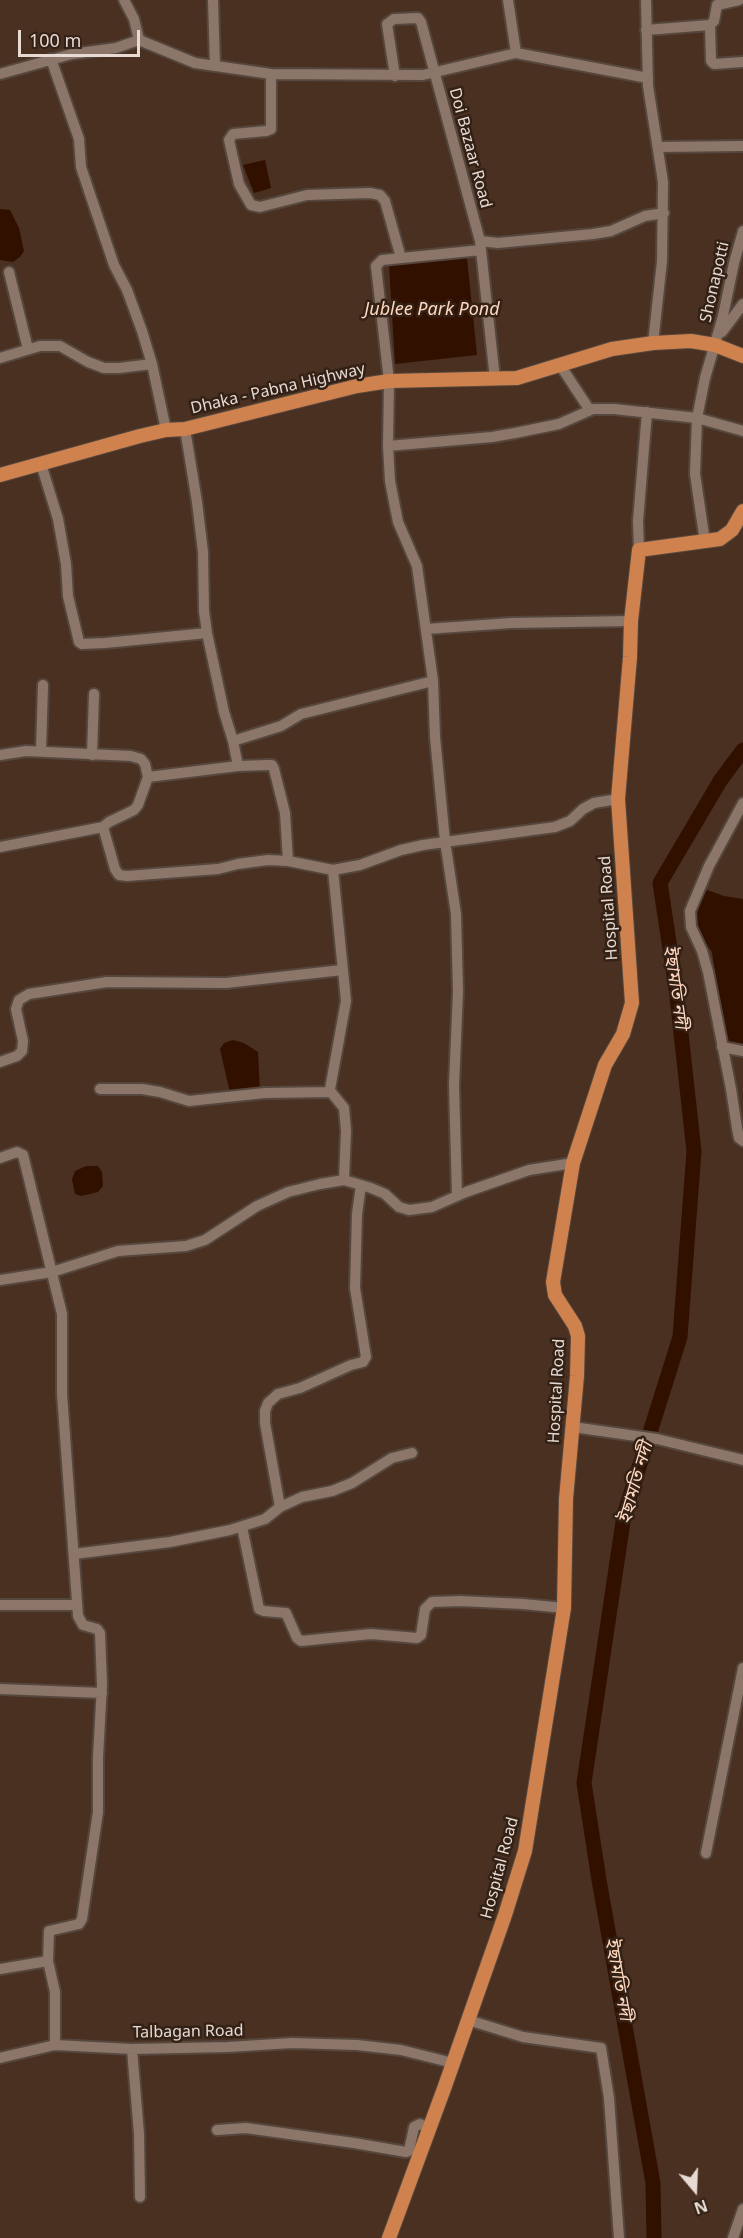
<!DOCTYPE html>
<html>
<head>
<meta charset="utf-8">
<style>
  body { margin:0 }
  #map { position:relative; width:743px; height:2238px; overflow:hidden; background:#3d2b20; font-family:"Noto Sans",sans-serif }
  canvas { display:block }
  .north { position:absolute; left:665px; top:2160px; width:60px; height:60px; -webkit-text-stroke:4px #332116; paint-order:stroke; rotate:161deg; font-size:16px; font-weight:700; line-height:24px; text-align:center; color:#e6dad3 }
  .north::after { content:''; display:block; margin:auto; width:21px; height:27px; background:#e6dad3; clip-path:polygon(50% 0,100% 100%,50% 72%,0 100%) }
  .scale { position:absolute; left:18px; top:30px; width:122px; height:27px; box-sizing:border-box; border:3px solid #e6dad3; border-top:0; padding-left:8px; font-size:18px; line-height:21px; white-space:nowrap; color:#e6dad3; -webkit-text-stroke:4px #332116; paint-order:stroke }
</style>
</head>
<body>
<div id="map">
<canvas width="743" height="2238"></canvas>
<div class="north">N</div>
<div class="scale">100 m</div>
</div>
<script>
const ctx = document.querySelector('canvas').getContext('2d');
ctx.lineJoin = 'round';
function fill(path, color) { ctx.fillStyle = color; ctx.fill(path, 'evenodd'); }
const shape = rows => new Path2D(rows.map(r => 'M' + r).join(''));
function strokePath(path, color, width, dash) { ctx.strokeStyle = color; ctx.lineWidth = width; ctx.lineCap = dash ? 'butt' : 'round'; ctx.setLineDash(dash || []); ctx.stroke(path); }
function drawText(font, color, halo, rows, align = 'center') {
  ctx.font = font + ' "Noto Sans","Noto Sans Bengali",sans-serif'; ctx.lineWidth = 5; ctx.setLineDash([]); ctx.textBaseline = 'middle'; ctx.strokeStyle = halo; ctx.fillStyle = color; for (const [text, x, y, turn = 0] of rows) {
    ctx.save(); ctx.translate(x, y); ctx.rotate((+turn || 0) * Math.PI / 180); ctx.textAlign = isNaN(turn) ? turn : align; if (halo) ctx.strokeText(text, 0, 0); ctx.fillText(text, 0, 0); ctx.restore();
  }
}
fill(shape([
  [0,0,743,0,743,2238,0,2238]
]), '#493021');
fill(shape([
  [265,160,271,188,254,193,243,165],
  [0,209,10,210,19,228,24,251,20,257,13,262,0,260],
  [467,258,477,355,395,364,389,265],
  [707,890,724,896,743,899,743,1047,728,1045,717,988,712,952,701,937,695,915,697,901],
  [233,1040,244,1043,258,1052,260,1092,230,1093,220,1049,224,1043],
  [86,1166,98,1166,102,1172,103,1186,98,1192,81,1196,75,1194,72,1179,75,1171]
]), '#321000');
strokePath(shape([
  [654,2238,653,2183,599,1880,584,1783,624,1515,680,1337,694,1151,676,988,660,883,720,781,743,750]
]), '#321000', 15);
const minor = shape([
  [124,0,134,19,139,40,195,63,271,74,423,75,516,53,648,78],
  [213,0,215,65],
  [508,0,516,53],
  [646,0,648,86,663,182,662,261,653,343],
  [710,25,711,61,714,64,743,62],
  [646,30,710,25,714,21,717,5,739,0],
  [51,59,79,139,81,167,92,200,114,265,127,290,142,331,152,364,166,430],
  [0,74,72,54,116,48,139,40],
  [271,74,271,129,266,131,233,134,229,140,239,184,251,205,260,207,307,195,370,193,380,195,385,201,401,258],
  [395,76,387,24,394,19,418,18,421,22,480,241,495,379],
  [658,147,743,146],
  [480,241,498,243,593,234,611,231,645,216,664,213],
  [9,272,28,349],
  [722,332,743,304],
  [0,358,40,346,60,346,88,362,104,368,119,368,152,364],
  [560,365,589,409],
  [185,429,197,502,203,552,204,611,207,633,224,712,233,741],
  [388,446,492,437,515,433,559,424,593,409,614,409,697,418,743,431],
  [41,464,58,519,66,564,68,596,79,642,82,644,105,643,207,633],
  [705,542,695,474,697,418,705,378,723,316,734,263,743,231],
  [639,550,638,521,647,412],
  [426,629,511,623,631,621],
  [41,751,43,685],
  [0,755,26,751,131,756,141,759,145,764,148,777],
  [92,755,94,694],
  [238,766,268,765,272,765,274,769,285,813,288,861],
  [743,803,709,866,690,911,691,927,702,951,708,972,731,1089,737,1128,739,1138,743,1141],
  [103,827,115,869,119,875,127,876,218,869,238,864,268,860,288,861,333,870,360,865,401,850,423,845,555,827,570,821,583,809,594,803,618,799],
  [0,847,103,827,109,822,134,810,138,805,148,777,238,766,233,741,281,726,301,714,433,681],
  [333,870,346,1001,330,1089,331,1092,344,1108,346,1131,344,1180],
  [722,1047,743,1051],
  [0,1062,17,1056,22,1051,23,1041,16,1009,19,1000,29,994,107,982,226,983,342,970],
  [100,1089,142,1089,160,1092,189,1101,265,1093,331,1092],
  [0,1158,17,1152,23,1155,62,1314,62,1394,78,1616,83,1625,97,1629,100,1633,102,1685,98,1757,98,1812,82,1919,79,1924,49,1931,48,1961],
  [457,1196,454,1085,458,991,456,914,445,841,435,737,433,681,417,566,398,522,390,481,388,446,389,381,376,266,382,260,481,250],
  [0,1280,52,1272,118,1251,186,1246,205,1240,257,1206,288,1192,320,1184,344,1180,371,1188,385,1194,399,1207,409,1210,432,1207,466,1192,529,1170,573,1163],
  [573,1427,657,1439,743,1460],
  [280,1507,265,1423,265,1411,268,1403,278,1394,300,1388,351,1365,363,1362,366,1357,355,1288,357,1214,361,1185],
  [242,1527,259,1609,264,1611,286,1613,297,1638,301,1641,371,1634,417,1638,421,1635,425,1609,432,1602,460,1601,523,1604,564,1608],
  [74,1554,170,1542,230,1530,265,1519,280,1507,302,1497,332,1491,352,1483,392,1458,412,1453],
  [0,1605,77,1605],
  [0,1689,102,1693],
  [706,1853,743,1668],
  [0,1969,48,1961,55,1992,55,2045,132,2049,228,2047,292,2043,357,2045,401,2050,453,2063],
  [468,2020,523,2037,601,2048,609,2098,619,2238],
  [132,2049,139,2134,140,2197],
  [0,2058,55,2045],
  [217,2130,246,2128,354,2143,406,2152,409,2151,414,2127,420,2124,429,2128],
  [733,2238,743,2209]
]);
const major = shape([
  [0,475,140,436,166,430,185,429,357,386,389,381,517,378,612,349,653,343,691,341,715,345,743,356],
  [389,2238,445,2086,505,1915,525,1851,564,1608,566,1499,577,1376,578,1336,575,1326,555,1295,553,1282,573,1163,605,1065,623,1034,632,1003,618,799,630,657,631,621,639,550,720,539,732,530,743,511]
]);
strokePath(minor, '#56473e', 14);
strokePath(major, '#56473e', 16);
strokePath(minor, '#8c766a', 10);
strokePath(major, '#cf824d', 14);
drawText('16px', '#e6dad3', '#332116', [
  ["Doi Bazaar Road",470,148,75],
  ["Shonapotti",715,282,-77],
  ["Dhaka - Pabna Highway",278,389,-13],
  ["Hospital Road",609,908,-94],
  ["Hospital Road",557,1391,-87],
  ["Hospital Road",500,1868,-75],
  ["Talbagan Road",188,2032,-1]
]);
drawText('italic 18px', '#ffd7bf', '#332116', [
  ["Jublee Park Pond",432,310],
  ["ইছামতি নদী",675,987,82],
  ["ইছামতি নদী",636,1483,-74],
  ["ইছামতি নদী",618,1979,80]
]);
</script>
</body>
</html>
